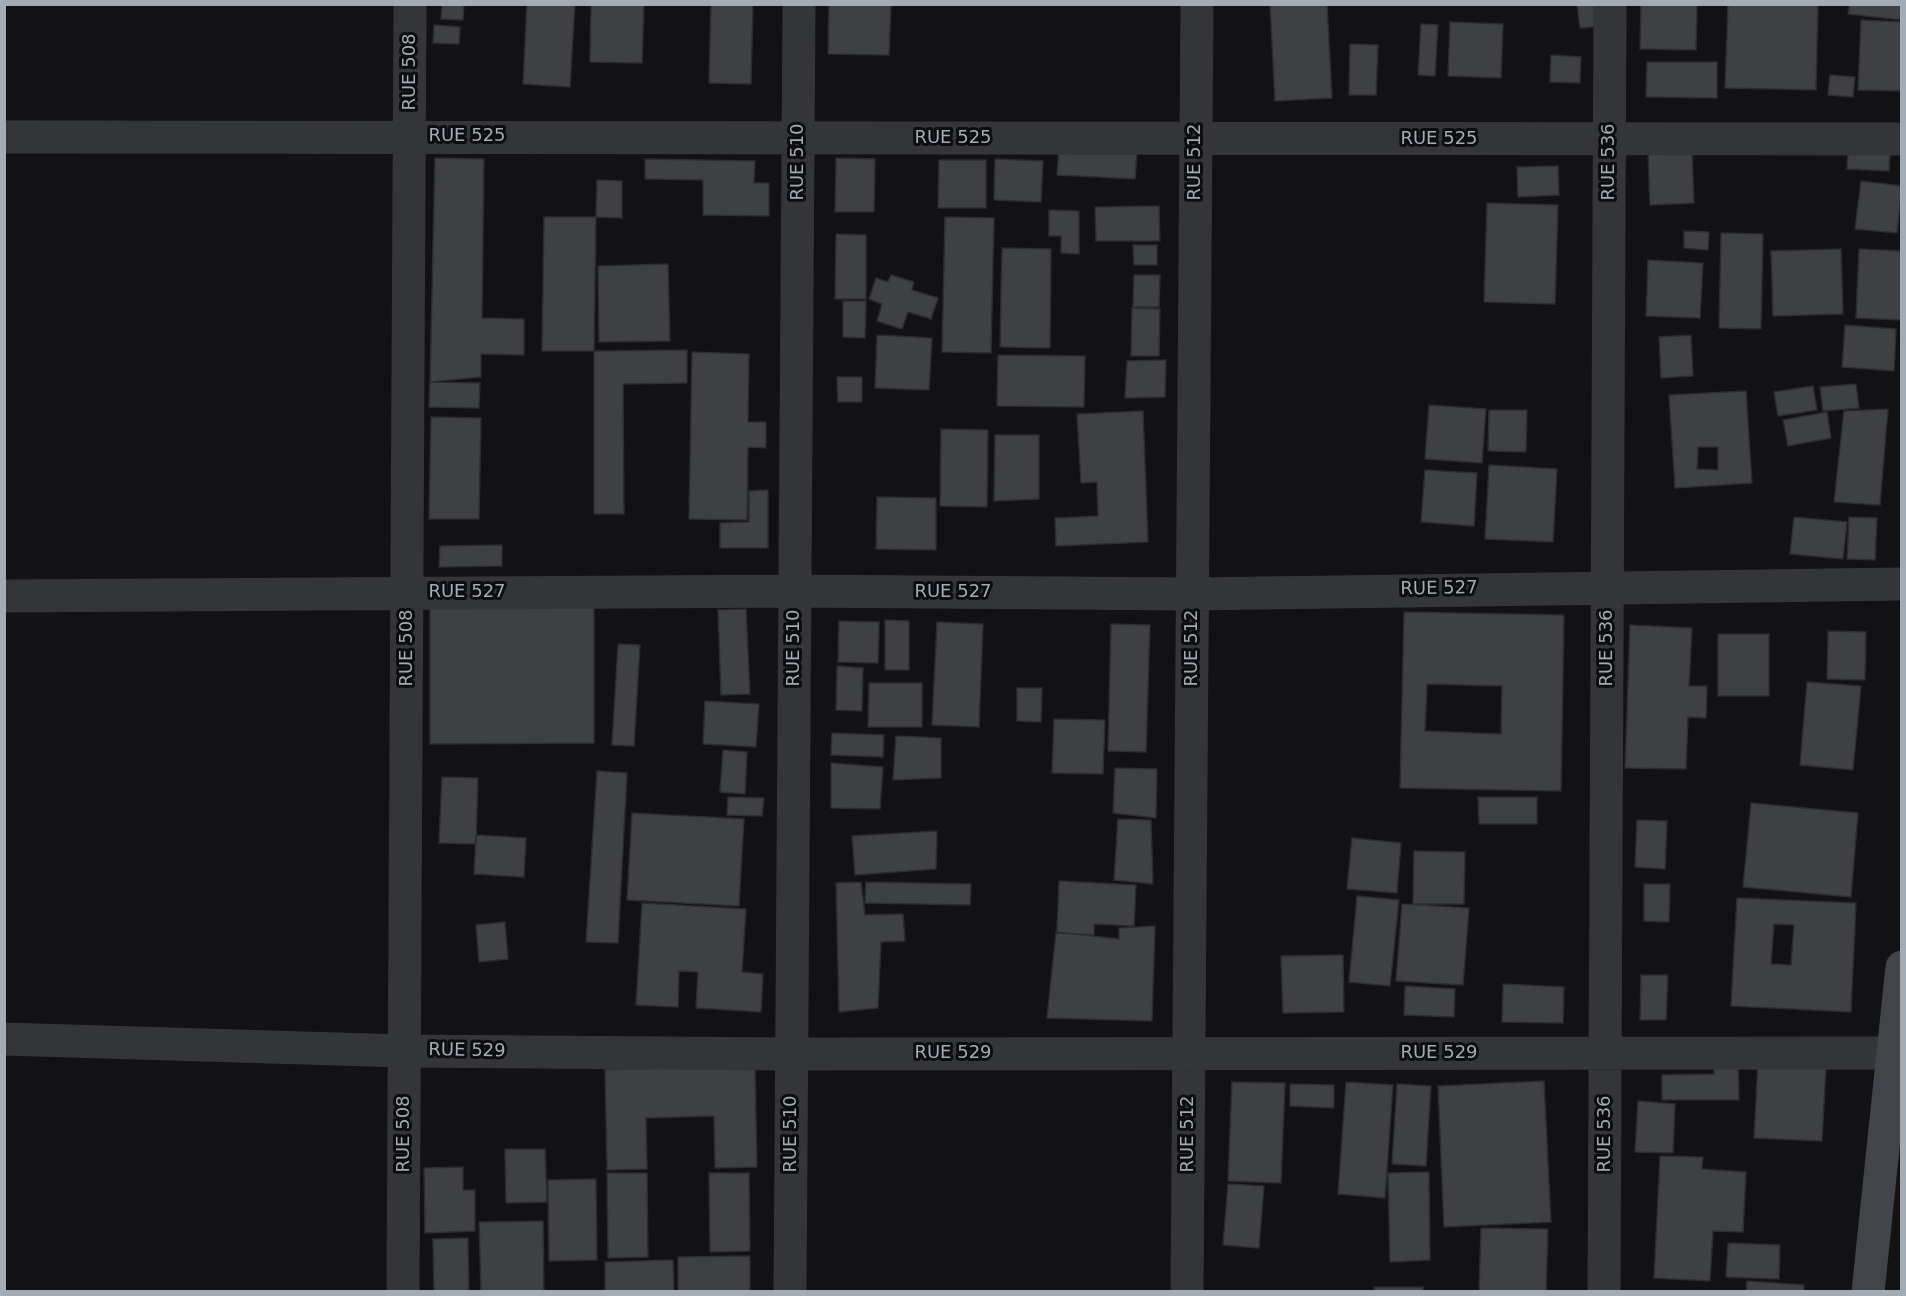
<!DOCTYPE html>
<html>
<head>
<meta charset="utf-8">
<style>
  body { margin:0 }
  #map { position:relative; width:1906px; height:1296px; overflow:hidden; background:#121214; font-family:"DejaVu Sans",sans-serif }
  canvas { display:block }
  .frame { position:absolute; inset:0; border:6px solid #a3abb5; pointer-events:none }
</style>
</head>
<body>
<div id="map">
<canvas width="1906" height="1296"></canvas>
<div class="frame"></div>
</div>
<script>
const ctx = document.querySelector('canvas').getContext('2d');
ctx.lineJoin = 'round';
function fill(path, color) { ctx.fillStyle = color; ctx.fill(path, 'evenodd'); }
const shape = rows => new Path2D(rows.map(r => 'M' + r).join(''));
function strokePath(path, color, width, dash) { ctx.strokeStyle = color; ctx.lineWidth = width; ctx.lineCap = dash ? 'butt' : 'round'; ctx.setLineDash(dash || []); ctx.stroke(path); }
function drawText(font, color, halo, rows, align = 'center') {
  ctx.font = font + ' "DejaVu Sans",sans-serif'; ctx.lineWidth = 6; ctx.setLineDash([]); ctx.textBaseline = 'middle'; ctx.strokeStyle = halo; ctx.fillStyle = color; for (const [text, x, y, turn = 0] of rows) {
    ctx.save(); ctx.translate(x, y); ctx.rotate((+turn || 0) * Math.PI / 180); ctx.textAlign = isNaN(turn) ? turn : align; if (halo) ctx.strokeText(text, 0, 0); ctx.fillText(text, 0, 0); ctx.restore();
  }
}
const building = shape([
  [442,4,464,4,463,20,441,19,442,4],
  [527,4,575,4,570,87,523,84,527,4],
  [591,4,644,4,642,63,590,62,591,4],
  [711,4,753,4,751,84,709,83,711,4],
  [829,4,891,4,889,55,828,54,829,4],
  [1270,4,1327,4,1332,98,1275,101,1270,4],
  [1577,4,1603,4,1605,26,1580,28,1577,4],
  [1641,4,1697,4,1696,50,1640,49,1641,4],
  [1728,4,1818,4,1816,90,1725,88,1728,4],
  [1850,4,1902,4,1902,20,1848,14,1850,4],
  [1861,20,1902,22,1902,91,1858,90,1861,20],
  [1450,22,1503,24,1501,78,1448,76,1450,22],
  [1421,24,1438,25,1435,76,1418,75,1421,24],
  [434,25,460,27,459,44,433,43,434,25],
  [1350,44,1378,45,1376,95,1349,95,1350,44],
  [1551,55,1581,57,1580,83,1550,82,1551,55],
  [1647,62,1717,62,1717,98,1646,97,1647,62],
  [1830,75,1855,77,1853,97,1828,95,1830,75],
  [1059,147,1137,152,1135,179,1057,175,1059,147],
  [1848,147,1890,149,1889,171,1847,169,1848,147],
  [1692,150,1694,203,1650,205,1648,152,1692,150],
  [435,158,484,159,482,318,524,319,524,355,481,354,481,377,430,382,435,158],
  [836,158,875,159,874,212,835,212,836,158],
  [645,159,755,161,754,183,769,183,769,216,703,215,703,180,645,179,645,159],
  [995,159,1043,161,1041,202,994,200,995,159],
  [939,160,986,160,986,208,938,208,939,160],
  [1558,166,1559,195,1518,197,1517,167,1558,166],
  [597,180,622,181,622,218,596,217,597,180],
  [1861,181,1902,186,1897,233,1855,229,1861,181],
  [1487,203,1558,205,1555,304,1484,302,1487,203],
  [1159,206,1160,241,1096,241,1095,207,1159,206],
  [1049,210,1079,211,1079,254,1061,253,1061,236,1049,236,1049,210],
  [544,217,596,217,594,351,542,351,544,217],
  [945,217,994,218,991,353,942,352,945,217],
  [1684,231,1709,232,1708,250,1684,248,1684,231],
  [1721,233,1763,234,1761,329,1719,328,1721,233],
  [836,234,866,235,866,299,835,299,836,234],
  [1133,245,1157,245,1157,265,1134,265,1133,245],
  [1002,248,1051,249,1050,348,1000,347,1002,248],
  [1841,249,1843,314,1773,316,1771,251,1841,249],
  [1859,249,1902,251,1902,320,1856,318,1859,249],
  [1648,260,1703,263,1700,318,1646,316,1648,260],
  [668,264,670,341,599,342,598,266,668,264],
  [891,275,914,282,912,290,938,298,931,319,908,312,902,329,877,321,882,304,869,299,876,278,888,282,891,275],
  [1134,275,1160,275,1159,307,1133,307,1134,275],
  [843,301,866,301,865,338,843,337,843,301],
  [1132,308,1160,309,1159,356,1131,356,1132,308],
  [1845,325,1896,329,1894,371,1842,367,1845,325],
  [877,335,932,338,929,390,875,388,877,335],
  [1691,335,1693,376,1661,378,1659,337,1691,335],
  [687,350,687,383,623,384,624,514,594,514,594,351,687,350],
  [692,352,749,354,748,422,766,422,766,448,748,447,747,520,689,519,692,352],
  [998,355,1085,356,1084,407,997,406,998,355],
  [1166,360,1165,397,1125,398,1127,361,1166,360],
  [837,377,862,377,862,402,838,402,837,377],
  [430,382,480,383,479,408,429,407,430,382],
  [1856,384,1859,408,1823,411,1820,387,1856,384],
  [1813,386,1817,410,1778,416,1774,392,1813,386],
  [1746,391,1752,483,1675,488,1669,395,1746,391],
  [1698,447,1718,447,1718,470,1697,469,1698,447],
  [1429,405,1486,409,1482,463,1425,459,1429,405],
  [1888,409,1880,505,1834,502,1844,411,1888,409],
  [1489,410,1527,410,1526,452,1488,451,1489,410],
  [1143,411,1148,542,1056,546,1055,518,1098,516,1097,482,1081,483,1077,414,1143,411],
  [1827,412,1831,438,1788,446,1783,420,1827,412],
  [431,417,481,418,479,519,429,519,431,417],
  [941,429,988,430,987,507,940,506,941,429],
  [995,435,1039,435,1039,499,994,501,995,435],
  [1489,465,1557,469,1553,542,1485,539,1489,465],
  [1425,470,1477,473,1474,526,1421,522,1425,470],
  [768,490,768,548,720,548,720,523,749,522,749,491,768,490],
  [877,497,936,498,936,550,876,549,877,497],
  [1794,517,1847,522,1843,559,1790,554,1794,517],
  [1849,517,1877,518,1875,560,1847,559,1849,517],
  [502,545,502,566,439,567,440,546,502,545],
  [594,603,594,743,430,744,430,605,594,603],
  [746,609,750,694,721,695,718,610,746,609],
  [1404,612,1564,615,1561,791,1400,788,1404,612],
  [1427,684,1502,686,1501,734,1425,731,1427,684],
  [885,620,909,621,909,670,885,670,885,620],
  [839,621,879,622,878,663,838,662,839,621],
  [937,622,983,624,979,727,932,725,937,622],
  [1111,624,1150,625,1146,752,1108,751,1111,624],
  [1630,625,1692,628,1689,686,1707,686,1706,718,1688,717,1686,769,1625,768,1630,625],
  [1828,631,1866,632,1865,680,1827,679,1828,631],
  [1718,634,1769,634,1769,696,1718,696,1718,634],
  [618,644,640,645,634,746,612,745,618,644],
  [837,666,863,668,862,711,836,710,837,666],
  [1807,682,1861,686,1853,770,1800,765,1807,682],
  [869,683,922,683,922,727,868,727,869,683],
  [1017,688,1042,688,1041,722,1017,721,1017,688],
  [705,701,759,704,756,747,703,744,705,701],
  [1054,719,1105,720,1103,774,1052,773,1054,719],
  [832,733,884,735,883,757,831,755,832,733],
  [896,736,941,738,941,778,893,780,896,736],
  [723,750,747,752,745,794,720,792,723,750],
  [831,763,883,767,880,809,831,808,831,763],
  [1115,768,1157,769,1156,818,1113,813,1115,768],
  [597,771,627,773,618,943,586,942,597,771],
  [442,777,478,778,476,844,439,843,442,777],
  [728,797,764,798,762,816,727,815,728,797],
  [1478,797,1537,797,1537,824,1479,824,1478,797],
  [1751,803,1858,813,1851,897,1743,887,1751,803],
  [632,813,744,819,739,906,627,900,632,813],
  [1118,819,1151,820,1153,884,1114,880,1118,819],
  [1637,820,1667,821,1665,869,1635,867,1637,820],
  [937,831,936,869,855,875,852,836,937,831],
  [476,835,526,838,524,877,474,874,476,835],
  [1352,838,1401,843,1397,893,1347,889,1352,838],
  [1414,851,1465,852,1464,904,1413,904,1414,851],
  [1059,881,1136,885,1134,926,1094,924,1094,935,1057,933,1059,881],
  [861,882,865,915,903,914,905,941,881,942,878,1008,839,1012,836,883,861,882],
  [866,882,971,884,970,905,865,903,866,882],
  [1644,884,1670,884,1669,922,1644,921,1644,884],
  [1357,896,1399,900,1390,986,1349,982,1357,896],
  [1737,898,1856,903,1851,1012,1731,1006,1737,898],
  [1774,924,1794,925,1791,965,1771,964,1774,924],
  [642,903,746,909,742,972,763,974,761,1012,696,1008,698,972,679,971,678,1007,636,1005,642,903],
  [1402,904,1469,908,1463,985,1396,981,1402,904],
  [505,922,508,959,479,962,476,925,505,922],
  [1155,926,1152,1021,1047,1018,1056,932,1119,939,1119,928,1155,926],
  [1343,955,1344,1012,1283,1013,1281,956,1343,955],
  [1641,975,1668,975,1666,1020,1640,1020,1641,975],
  [1503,984,1564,987,1563,1023,1502,1022,1503,984],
  [1405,986,1455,989,1454,1017,1404,1015,1405,986],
  [1714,1061,1738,1061,1739,1100,1662,1100,1662,1075,1714,1074,1714,1061],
  [1758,1063,1826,1067,1822,1141,1754,1138,1758,1063],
  [755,1067,757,1167,715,1168,714,1116,646,1118,647,1169,607,1170,605,1069,755,1067],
  [1544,1081,1551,1222,1444,1227,1438,1086,1544,1081],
  [1232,1082,1285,1083,1281,1183,1228,1181,1232,1082],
  [1346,1082,1393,1085,1385,1198,1338,1194,1346,1082],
  [1290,1084,1334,1085,1334,1108,1290,1106,1290,1084],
  [1397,1084,1431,1086,1426,1166,1392,1164,1397,1084],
  [1638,1101,1675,1104,1673,1153,1635,1152,1638,1101],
  [505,1149,545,1149,547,1202,506,1203,505,1149],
  [1660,1156,1703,1157,1702,1169,1746,1172,1743,1232,1713,1231,1710,1281,1654,1278,1660,1156],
  [463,1167,463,1190,475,1190,475,1231,425,1233,424,1168,463,1167],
  [1429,1172,1430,1260,1390,1262,1388,1173,1429,1172],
  [607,1173,647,1173,648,1257,608,1258,607,1173],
  [709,1173,749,1173,750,1251,710,1252,709,1173],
  [596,1179,597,1260,549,1261,548,1180,596,1179],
  [1228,1184,1264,1186,1259,1248,1223,1245,1228,1184],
  [543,1221,544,1292,481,1292,479,1222,543,1221],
  [1481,1228,1548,1229,1546,1292,1479,1292,1481,1228],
  [468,1238,469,1292,434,1292,433,1239,468,1238],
  [1728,1243,1780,1245,1779,1279,1726,1277,1728,1243],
  [750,1256,750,1292,678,1292,678,1257,750,1256],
  [673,1260,674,1292,605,1292,605,1262,673,1260],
  [1747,1281,1804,1285,1804,1292,1746,1292,1747,1281],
  [1374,1287,1423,1287,1423,1292,1374,1292,1374,1287]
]);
fill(building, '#3e4044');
strokePath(building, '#2c2d30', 1.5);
strokePath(shape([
  [4,137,1902,139],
  [4,596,795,591,1192,594,1902,584],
  [4,1039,404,1051,792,1054,1902,1053],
  [403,1292,410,4],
  [790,1292,799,4],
  [1187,1292,1197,4],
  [1604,1292,1610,4]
]), '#333539', 33);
strokePath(shape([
  [1868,1292,1902,967]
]), '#414449', 33);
drawText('18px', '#a3abb5', '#0d0d0f', [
  ["RUE 508",410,72,-90],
  ["RUE 525",467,136],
  ["RUE 525",953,138],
  ["RUE 525",1439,139],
  ["RUE 510",798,162,-90],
  ["RUE 512",1195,162,-90],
  ["RUE 536",1609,162,-90],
  ["RUE 527",1439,589,-1],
  ["RUE 527",467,592],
  ["RUE 527",953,592],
  ["RUE 508",407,648,-90],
  ["RUE 510",794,648,-90],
  ["RUE 512",1192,648,-90],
  ["RUE 536",1607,648,-90],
  ["RUE 529",467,1051,1],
  ["RUE 529",953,1053],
  ["RUE 529",1439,1053],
  ["RUE 508",404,1134,-90],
  ["RUE 510",791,1134,-90],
  ["RUE 512",1188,1134,-90],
  ["RUE 536",1605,1134,-90]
]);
</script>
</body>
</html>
